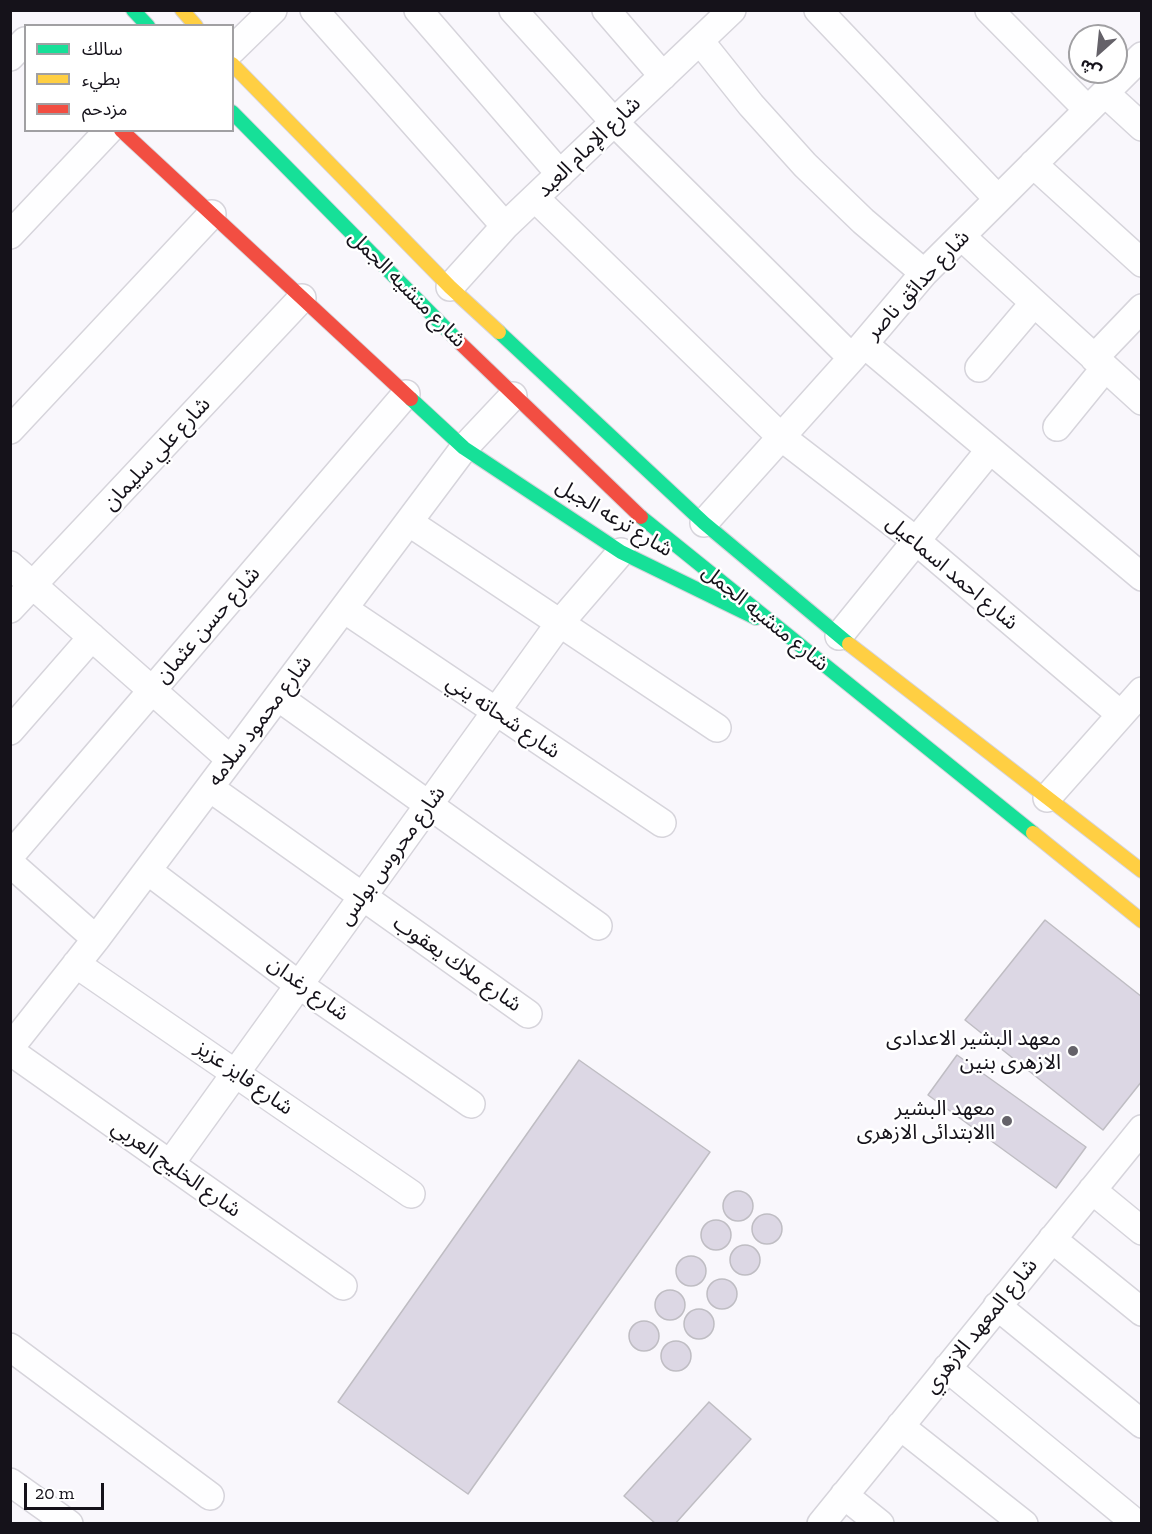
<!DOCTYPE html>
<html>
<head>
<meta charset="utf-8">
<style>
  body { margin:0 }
  #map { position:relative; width:1152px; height:1534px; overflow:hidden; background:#f9f7fc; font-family:"Zilla Slab","Noto Sans Arabic",serif }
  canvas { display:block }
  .frame { position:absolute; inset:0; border:12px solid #15121a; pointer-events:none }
  .legend { position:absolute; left:24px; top:24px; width:210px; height:108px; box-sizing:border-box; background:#fff; border:2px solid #a1a0a3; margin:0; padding:8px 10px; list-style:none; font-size:18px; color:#15121a }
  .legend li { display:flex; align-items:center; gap:12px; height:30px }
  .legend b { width:30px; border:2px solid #a1a0a3 }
  .north { position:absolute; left:1068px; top:24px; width:60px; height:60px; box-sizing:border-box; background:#fff; border:2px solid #a1a0a3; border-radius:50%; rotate:207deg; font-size:16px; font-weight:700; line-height:24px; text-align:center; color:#15121a }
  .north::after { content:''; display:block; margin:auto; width:21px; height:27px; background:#656269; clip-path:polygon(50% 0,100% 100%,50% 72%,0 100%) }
  .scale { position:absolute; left:24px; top:1483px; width:80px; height:27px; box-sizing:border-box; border:3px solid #15121a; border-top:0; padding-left:8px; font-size:18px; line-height:21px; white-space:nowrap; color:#15121a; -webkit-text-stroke:4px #fff; paint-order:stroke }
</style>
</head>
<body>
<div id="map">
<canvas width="1152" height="1534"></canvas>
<div class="frame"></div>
<ul class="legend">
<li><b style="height:8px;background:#16e098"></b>سالك</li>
<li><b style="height:8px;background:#ffcf43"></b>بطيء</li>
<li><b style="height:8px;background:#f24e42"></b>مزدحم</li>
</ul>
<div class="north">ش</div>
<div class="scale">20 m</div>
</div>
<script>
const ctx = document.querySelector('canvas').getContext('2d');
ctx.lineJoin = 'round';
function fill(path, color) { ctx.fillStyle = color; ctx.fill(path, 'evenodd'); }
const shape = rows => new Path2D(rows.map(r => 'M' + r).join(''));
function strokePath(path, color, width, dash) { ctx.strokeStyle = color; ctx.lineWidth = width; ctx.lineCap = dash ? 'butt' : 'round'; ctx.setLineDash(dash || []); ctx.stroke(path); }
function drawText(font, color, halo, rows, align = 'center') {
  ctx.font = font + ' "Zilla Slab","Noto Sans Arabic",serif'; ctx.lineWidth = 5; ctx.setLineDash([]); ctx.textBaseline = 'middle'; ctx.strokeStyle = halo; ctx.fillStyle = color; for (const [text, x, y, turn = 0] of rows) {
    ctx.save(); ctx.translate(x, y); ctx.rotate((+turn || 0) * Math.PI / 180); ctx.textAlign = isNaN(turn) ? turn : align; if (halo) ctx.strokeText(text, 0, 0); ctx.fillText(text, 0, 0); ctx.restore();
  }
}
const building = shape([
  [1045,920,1142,997,1142,1081,1103,1130,965,1020,1045,920],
  [957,1055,1086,1147,1056,1188,928,1095,957,1055],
  [579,1060,710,1152,468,1494,338,1402,579,1060],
  '723 1206a15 15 0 1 1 30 0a15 15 0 1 1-30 0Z',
  '752 1229a15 15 0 1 1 30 0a15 15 0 1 1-30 0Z',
  '701 1235a15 15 0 1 1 30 0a15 15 0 1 1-30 0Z',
  '730 1260a15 15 0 1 1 30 0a15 15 0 1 1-30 0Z',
  '676 1271a15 15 0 1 1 30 0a15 15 0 1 1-30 0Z',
  '707 1294a15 15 0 1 1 30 0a15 15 0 1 1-30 0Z',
  '655 1305a15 15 0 1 1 30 0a15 15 0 1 1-30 0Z',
  '684 1324a15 15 0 1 1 30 0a15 15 0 1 1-30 0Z',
  '629 1336a15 15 0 1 1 30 0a15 15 0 1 1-30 0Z',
  '661 1356a15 15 0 1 1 30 0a15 15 0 1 1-30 0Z',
  [709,1402,751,1439,675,1524,656,1524,624,1496,709,1402]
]);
fill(building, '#dcd7e4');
strokePath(building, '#bfbdc3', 1.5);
const street = shape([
  [314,10,505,226],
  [418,10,560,174],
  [513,10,614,122,852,358],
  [606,10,663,76],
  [818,10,998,199],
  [989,10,1087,109],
  [700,41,751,105,805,165,863,221,924,273],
  [232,50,273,10],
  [10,57,25,41],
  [1105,93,1142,127],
  [1033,164,1142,263],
  [535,198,780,436,915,540,1120,714],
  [10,235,109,130],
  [962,237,1142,401],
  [450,287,505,226,732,10],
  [864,344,1142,577],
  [1094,358,1142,308],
  [979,368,1034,303],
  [1057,427,1105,368],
  [10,430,212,214],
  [410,523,717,728],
  [704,523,852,358,924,273,1142,56],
  [10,565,230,759],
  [10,609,302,298],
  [344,609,662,823],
  [839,636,989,451],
  [278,697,598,926],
  [10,731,92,637],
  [210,788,528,1014],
  [1047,798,1142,691],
  [10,856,406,394],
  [10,863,96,939],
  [148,871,299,985,471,1104],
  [76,964,411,1194],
  [10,1048,96,939,464,448,513,396],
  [10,1051,343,1286],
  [170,1164,559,624,621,552],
  [1092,1190,1142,1231],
  [1052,1239,1142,1312],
  [997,1306,1142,1424],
  [10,1347,210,1496],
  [947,1368,1137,1524],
  [900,1426,1024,1524],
  [10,1482,69,1524],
  [844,1495,880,1524],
  [821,1524,1142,1129]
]);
const fast = shape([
  [133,10,148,26],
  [232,112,457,340],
  [499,332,704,523,849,644],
  [411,399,464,448,621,552,756,618],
  [641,517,1033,833]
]);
const slow = shape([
  [182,10,196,26],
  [232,64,450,287,499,332],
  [849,644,1142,871],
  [1033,833,1142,921]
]);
const jam = shape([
  [121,130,411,399],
  [457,340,641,517]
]);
strokePath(street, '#d6d4db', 30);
strokePath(fast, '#d6d4db', 16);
strokePath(slow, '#d6d4db', 16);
strokePath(jam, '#d6d4db', 16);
strokePath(street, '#fefeff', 27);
strokePath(fast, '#16e098', 14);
strokePath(slow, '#ffcf43', 14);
strokePath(jam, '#f24e42', 14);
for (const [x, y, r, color] of [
  [1073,1051,6,"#656269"],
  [1007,1121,6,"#656269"]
]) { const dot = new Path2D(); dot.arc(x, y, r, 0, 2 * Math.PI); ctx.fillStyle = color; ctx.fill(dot); strokePath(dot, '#fff', 2); }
drawText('21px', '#15121a', '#fff', [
  ["شارع الإمام العبد",589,147,-44],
  ["شارع حدائق ناصر",918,285,-47],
  ["شارع منشيه الجمل",407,289,45],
  ["شارع علي سليمان",157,454,-47],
  ["شارع ترعه الجبل",614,518,31],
  ["شارع احمد اسماعيل",952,573,40],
  ["شارع منشيه الجمل",765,618,39],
  ["شارع حسن عثمان",208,625,-49],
  ["شارع شحاته يني",503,717,34],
  ["شارع محمود سلامه",260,721,-53],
  ["شارع محروس بولس",392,856,-54],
  ["شارع ملاك يعقوب",457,964,35],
  ["شارع رغدان",308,989,36],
  ["شارع فايز عزيز",244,1078,35],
  ["شارع الخليج العربي",176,1169,35],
  ["شارع المعهد الازهري",981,1326,-51]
]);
drawText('21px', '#15121a', '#fff', [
  ["معهد البشير الاعدادى",1061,1039],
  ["الازهرى بنين",1061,1063],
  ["معهد البشير",995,1109],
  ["االابتدائى الازهرى",995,1133]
], 'right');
</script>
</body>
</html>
